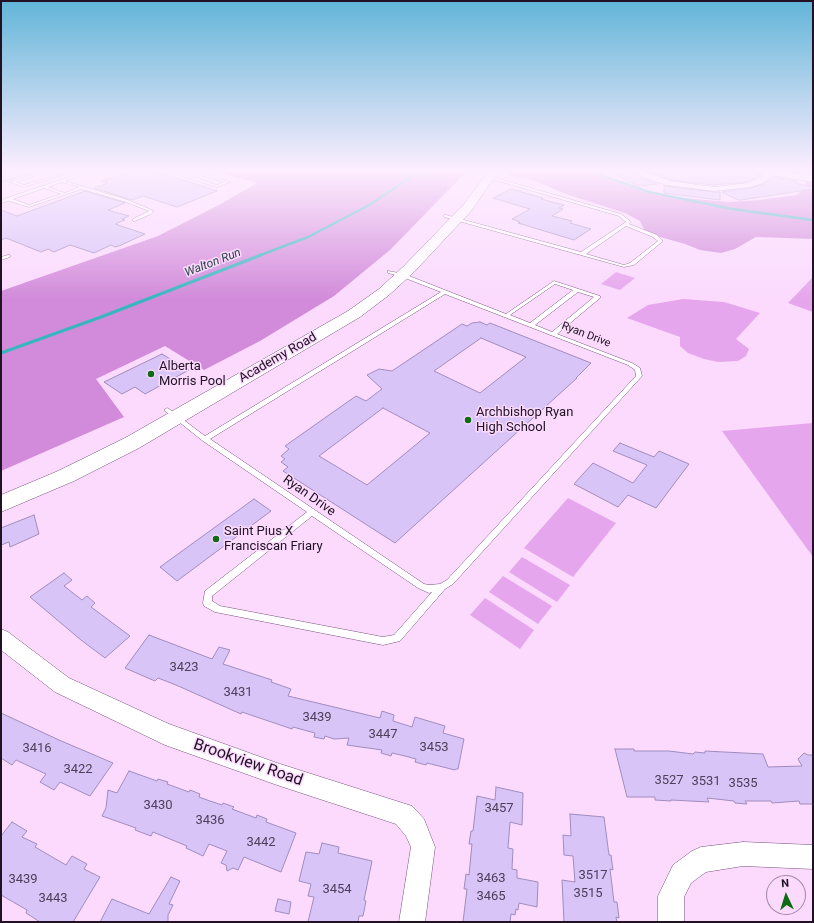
<!DOCTYPE html>
<html>
<head>
<meta charset="utf-8">
<style>
  body { margin:0 }
  #map { position:relative; width:814px; height:923px; overflow:hidden; background:#fbdafe; font-family:Roboto,sans-serif }
  canvas { display:block }
  .frame { position:absolute; inset:0; border:2px solid #201222; pointer-events:none }
  .north { position:absolute; left:766px; top:875px; width:40px; height:40px; box-sizing:border-box; background:#fbdafe; border:1px solid #a38aa6; border-radius:50%; rotate:356deg; font-size:11px; font-weight:700; line-height:16px; text-align:center; color:#201222 }
  .north::after { content:''; display:block; margin:auto; width:14px; height:18px; background:#0e6a13; clip-path:polygon(50% 0,100% 100%,50% 72%,0 100%) }
</style>
</head>
<body>
<div id="map">
<canvas width="814" height="923"></canvas>
<div class="frame"></div>
<div class="north">N</div>
</div>
<script>
const ctx = document.querySelector('canvas').getContext('2d');
ctx.lineJoin = 'round';
function fill(path, color) { ctx.fillStyle = color; ctx.fill(path, 'evenodd'); }
const shape = rows => new Path2D(rows.map(r => 'M' + r).join(''));
function strokePath(path, color, width, dash) { ctx.strokeStyle = color; ctx.lineWidth = width; ctx.lineCap = dash ? 'butt' : 'round'; ctx.setLineDash(dash || []); ctx.stroke(path); }
function drawText(font, color, halo, rows, align = 'center') {
  ctx.font = font + ' Roboto,sans-serif'; ctx.lineWidth = 3; ctx.setLineDash([]); ctx.textBaseline = 'middle'; ctx.strokeStyle = halo; ctx.fillStyle = color; for (const [text, x, y, turn = 0] of rows) {
    ctx.save(); ctx.translate(x, y); ctx.rotate((+turn || 0) * Math.PI / 180); ctx.textAlign = isNaN(turn) ? turn : align; if (halo) ctx.strokeText(text, 0, 0); ctx.fillText(text, 0, 0); ctx.restore();
  }
}
fill(shape([
  [616,272,635,278,620,290,601,284],
  [813,277,813,312,788,303],
  [683,299,724,302,760,313,736,339,749,349,746,356,738,361,718,362,704,359,688,353,680,346,680,337,627,318,648,305],
  [813,423,813,557,722,431],
  [568,498,616,523,573,577,524,548],
  [522,557,570,585,557,602,509,572],
  [503,576,552,606,538,624,489,592],
  [485,598,534,630,520,649,470,615]
]), '#e6a6ed');
fill(shape([
  [218,170,468,170,390,250,334,296,260,341,204,370,165,346,96,379,124,417,1,471,1,291,158,236,219,205,257,183,214,171],
  [506,170,596,170,624,185,661,196,728,202,760,200,797,195,805,187,807,180,813,181,813,239,756,237,735,249,721,253,700,250,685,244,646,233,640,221,625,213,566,194,533,180,512,177,505,171]
]), '#d28bda');
strokePath(shape([
  [592,170,603,176,649,192,732,209,813,220],
  [258,256,308,237,371,204,421,170]
]), '#38b6c0', 2.5);
strokePath(shape([
  [1,353,101,317,261,255]
]), '#38b6c0', 3);
const building = shape([
  [1,170,32,170,32,173,1,182,1,170],
  [136,170,145,170,164,176,167,175,217,191,177,207,143,196,132,200,94,188,108,183,102,181,136,170],
  [608,170,632,170,644,179,657,184,640,186,629,182,608,170],
  [646,170,752,170,754,173,760,175,747,182,714,185,670,180,646,170],
  [773,177,797,181,794,183,813,187,813,189,741,200,738,200,722,192,751,188,764,184,773,177],
  [664,186,714,192,720,192,720,200,664,193,664,186],
  [511,189,543,198,541,199,564,205,559,208,563,209,552,216,572,221,570,223,591,229,574,240,518,223,520,222,512,219,530,209,493,198,511,189],
  [85,191,125,203,108,210,129,216,122,219,125,220,115,224,145,234,119,246,115,247,111,245,94,253,70,245,54,252,48,249,41,252,6,238,1,240,1,210,17,216,85,191],
  [480,322,487,325,490,323,591,363,576,378,577,378,395,543,283,471,288,467,281,462,285,459,281,456,289,449,285,446,356,396,366,401,382,389,367,375,379,369,392,371,462,324,467,326,472,323,480,322],
  [481,338,526,357,480,393,434,371,481,338],
  [383,408,430,433,367,485,319,456,383,408],
  [162,354,189,370,145,394,135,387,122,394,104,382,162,354],
  [620,443,654,457,659,451,689,464,656,508,628,495,618,507,574,484,593,463,633,483,647,465,613,451,620,443],
  [254,499,271,511,177,581,160,567,254,499],
  [34,515,39,534,10,547,9,542,1,545,1,528,34,515],
  [64,573,72,580,64,586,82,600,87,596,95,603,91,607,130,636,105,658,81,640,30,597,64,573],
  [149,635,212,659,219,647,230,650,223,664,272,680,271,682,291,689,288,696,380,718,382,711,394,715,393,721,412,727,415,717,445,726,443,733,464,739,458,769,456,769,455,770,427,763,426,765,415,762,416,759,405,756,392,753,391,756,381,753,382,750,347,745,349,738,334,739,325,736,324,739,314,737,315,733,293,727,292,729,242,712,241,714,176,685,158,678,155,681,125,668,149,635],
  [1,713,59,740,113,763,90,796,60,782,54,790,40,782,46,774,16,760,12,765,1,758,1,713],
  [615,749,634,749,634,751,669,751,693,754,695,752,705,753,705,751,763,754,768,767,802,766,798,759,804,753,808,755,813,755,813,804,800,804,799,801,772,803,771,801,745,801,747,804,735,803,734,801,707,798,709,802,671,800,671,801,655,800,655,797,627,797,615,749],
  [129,771,157,781,158,779,168,782,167,784,189,792,190,790,200,794,199,797,210,801,222,805,223,803,234,807,232,809,256,818,257,815,267,819,266,822,296,833,281,872,244,857,238,870,233,868,227,871,226,865,221,863,227,851,209,844,203,856,186,848,187,846,153,832,151,836,135,830,136,828,102,816,106,808,108,790,117,793,129,771],
  [496,787,523,793,522,825,510,822,508,848,513,849,512,869,517,870,517,878,538,882,537,907,519,903,518,910,516,909,515,915,511,914,510,922,463,922,467,889,464,889,466,874,469,875,472,844,469,844,471,831,473,831,477,796,495,800,496,787],
  [570,814,604,817,609,855,611,855,612,863,613,870,610,869,614,902,617,902,619,918,616,917,617,922,564,922,562,880,575,882,573,856,564,855,563,835,571,836,570,814],
  [12,822,27,831,22,837,37,844,35,847,66,865,72,856,87,864,84,869,100,877,73,922,40,922,26,913,27,910,1,895,1,836,12,822],
  [322,843,339,847,338,853,372,861,364,900,366,901,363,916,359,916,358,922,308,922,314,897,308,896,311,884,299,881,306,852,319,854,322,843],
  [171,877,180,881,169,904,173,905,168,915,168,922,100,922,112,899,149,914,171,877],
  [278,899,291,902,289,914,275,911,278,899]
]);
fill(building, '#d9c4f8');
strokePath(building, '#a08cbd', 1);
const lane = shape([
  [47,170,52,170,16,182,24,185,73,170,78,170,24,187,10,182,47,170],
  [90,170,95,170,65,181,128,200,154,211,151,214,135,221,133,221,133,219,149,211,126,202,82,189,29,207,9,201,1,203,1,201,7,198,90,170],
  [62,182,79,187,65,193,48,187,62,182],
  [44,188,61,194,29,205,13,199,44,188],
  [111,170,117,170,112,172,111,170],
  [163,170,168,170,180,173,185,172,185,174,184,174,217,185,224,182,188,171,191,170,230,182,217,187,163,170],
  [489,176,621,214,630,221,631,222,629,224,657,235,663,241,634,265,624,267,444,217,444,215,446,215,581,252,626,222,619,216,488,178,487,177,489,176],
  [626,226,653,237,658,241,630,263,624,265,586,254,626,226],
  [8,255,10,255,10,257,1,260,1,257,8,255],
  [388,271,404,274,506,314,554,281,600,296,600,298,557,334,632,363,640,368,642,376,453,584,445,589,400,641,383,645,215,612,204,606,203,603,205,591,307,512,203,441,164,410,167,408,169,409,205,436,441,292,400,276,388,273,388,271],
  [555,284,573,290,530,323,510,315,555,284],
  [578,292,594,297,552,332,535,325,578,292],
  [445,294,628,365,635,370,636,376,447,580,440,584,429,585,424,584,210,439,445,294],
  [312,516,418,588,429,593,432,592,394,635,383,637,220,606,212,601,212,596,312,516]
]);
const street = shape([
  [633,170,642,170,670,181,714,187,747,183,757,179,769,171,772,171,776,173,763,183,751,187,714,191,666,185,645,178,633,170],
  [1,629,8,632,69,678,169,724,277,763,412,806,424,819,435,847,425,922,399,922,411,847,406,836,396,824,277,785,165,745,55,692,1,650,1,629],
  [743,842,813,845,813,869,743,866,706,872,691,883,684,897,684,922,658,922,658,896,673,865,692,851,701,847,743,842]
]);
const secondary = shape([
  [489,170,499,170,472,210,414,272,389,295,360,317,139,448,74,481,1,512,1,495,58,471,125,438,348,311,379,289,404,266,464,204,489,170],
  [753,170,777,170,813,176,813,182,758,173,754,172,753,170]
]);
strokePath(lane, '#77547b', 1);
strokePath(street, '#77547b', 1);
strokePath(secondary, '#77547b', 1);
fill(lane, '#fff');
fill(street, '#fff');
fill(secondary, '#fff');
const sky = ctx.createLinearGradient(0, 0, 0, 299);
sky.addColorStop(0, '#61b5d8');
sky.addColorStop(0.57, '#fdeeff');
sky.addColorStop(1, '#fdeeff00');
ctx.fillStyle = sky;
ctx.fillRect(0, 0, 814, 299);
for (const [x, y, r, color] of [
  [151,374,4,"#0e6a13"],
  [468,420,4,"#0e6a13"],
  [216,539,4,"#0e6a13"]
]) { const dot = new Path2D(); dot.arc(x, y, r, 0, 2 * Math.PI); ctx.fillStyle = color; ctx.fill(dot); strokePath(dot, '#fbdafe', 1.5); }
drawText('11px', '#201222', '#fbdafe', [
  ["Ryan Drive",586,335,21]
]);
drawText('italic 12px', '#2b4648', '#fbdafe', [
  ["Walton Run",213,263,-21]
]);
drawText('13px', '#201222', '#fbdafe', [
  ["Academy Road",278,358,-30],
  ["Ryan Drive",309,496,35]
]);
drawText('13px', '#201222', '#fbdafe', [
  ["Alberta",159,367],
  ["Morris Pool",159,382],
  ["Archbishop Ryan",476,413],
  ["High School",476,428],
  ["Saint Pius X",224,532],
  ["Franciscan Friary",224,547]
], 'left');
drawText('13px', '#4e3e58', null, [
  ["3423",184,668],
  ["3431",238,693],
  ["3439",317,718],
  ["3447",383,735],
  ["3453",434,748],
  ["3416",37,749],
  ["3422",78,770],
  ["3527",669,781],
  ["3531",706,782],
  ["3535",743,784],
  ["3430",158,806],
  ["3457",499,809],
  ["3436",210,821],
  ["3442",261,843],
  ["3517",593,876],
  ["3463",491,879],
  ["3439",23,880],
  ["3454",337,890],
  ["3515",588,894],
  ["3465",491,897],
  ["3443",53,899]
]);
drawText('16px', '#201222', '#fbdafe', [
  ["Brookview Road",248,763,19]
]);
</script>
</body>
</html>
